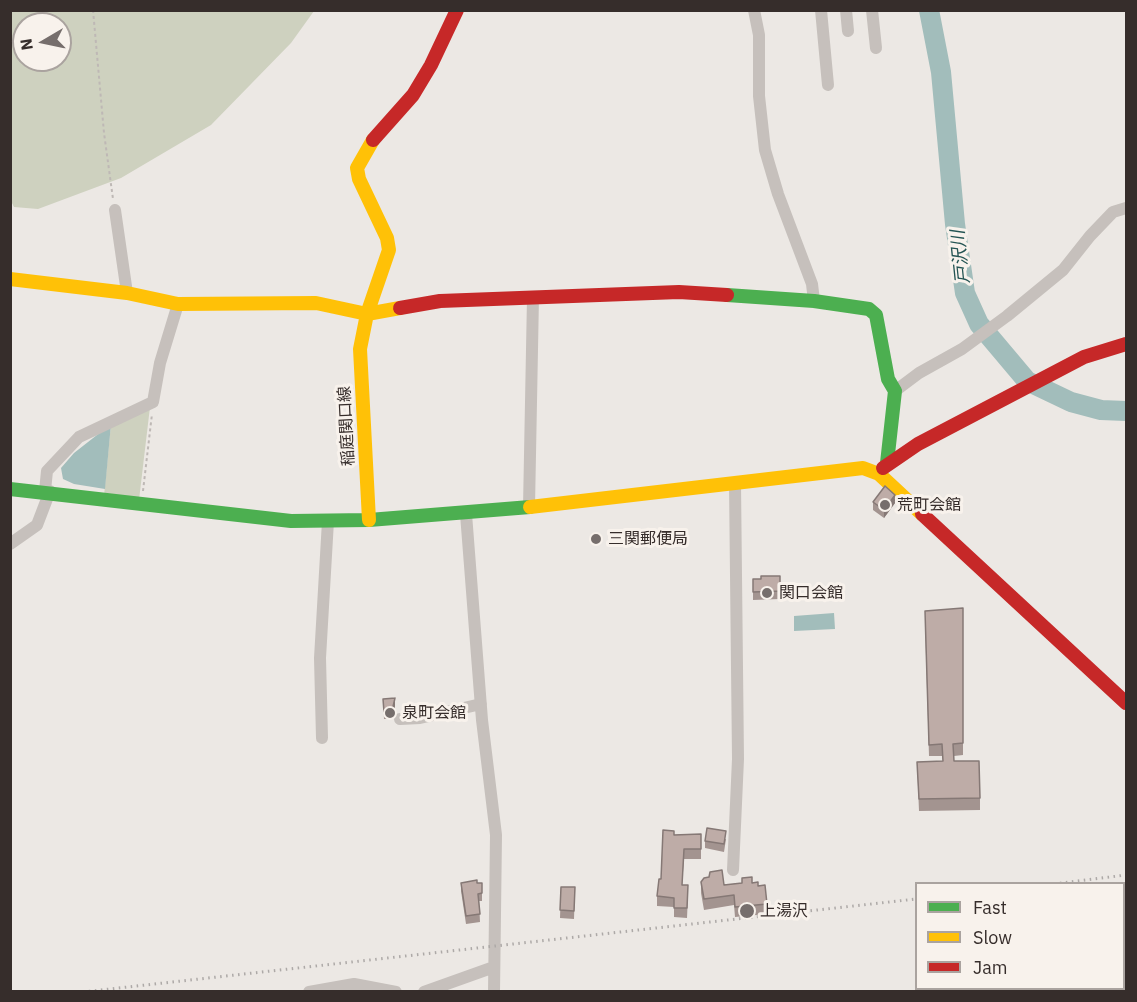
<!DOCTYPE html>
<html>
<head>
<meta charset="utf-8">
<style>
  body { margin:0 }
  #map { position:relative; width:1137px; height:1002px; overflow:hidden; background:#ece8e4; font-family:"IBM Plex Sans",sans-serif }
  canvas { display:block }
  .frame { position:absolute; inset:0; border:12px solid #362d2b; pointer-events:none }
  .legend { position:absolute; left:915px; top:882px; width:210px; height:108px; box-sizing:border-box; background:#f8f2ec; border:2px solid #aaa39f; margin:0; padding:8px 10px; list-style:none; font-size:18px; color:#362d2b }
  .legend li { display:flex; align-items:center; gap:12px; height:30px }
  .legend b { width:30px; border:2px solid #aaa39f }
  .north { position:absolute; left:12px; top:12px; width:60px; height:60px; box-sizing:border-box; background:#f8f2ec; border:2px solid #aaa39f; border-radius:50%; rotate:261deg; font-size:16px; font-weight:700; line-height:24px; text-align:center; color:#362d2b }
  .north::after { content:''; display:block; margin:auto; width:21px; height:27px; background:#766e6c; clip-path:polygon(50% 0,100% 100%,50% 72%,0 100%) }
</style>
</head>
<body>
<div id="map">
<canvas width="1137" height="1002"></canvas>
<div class="frame"></div>
<ul class="legend">
<li><b style="height:8px;background:#4caf50"></b>Fast</li>
<li><b style="height:8px;background:#ffc107"></b>Slow</li>
<li><b style="height:8px;background:#c62828"></b>Jam</li>
</ul>
<div class="north">N</div>
</div>
<script>
const ctx = document.querySelector('canvas').getContext('2d');
ctx.lineJoin = 'round';
function fill(path, color) { ctx.fillStyle = color; ctx.fill(path, 'evenodd'); }
const shape = rows => new Path2D(rows.map(r => 'M' + r).join(''));
function strokePath(path, color, width, dash) { ctx.strokeStyle = color; ctx.lineWidth = width; ctx.lineCap = dash ? 'butt' : 'round'; ctx.setLineDash(dash || []); ctx.stroke(path); }
function drawText(font, color, halo, rows, align = 'center') {
  ctx.font = font + ' "IBM Plex Sans","Noto Sans JP",sans-serif'; ctx.lineWidth = 6; ctx.setLineDash([]); ctx.textBaseline = 'middle'; ctx.strokeStyle = halo; ctx.fillStyle = color; for (const [text, x, y, turn = 0] of rows) {
    ctx.save(); ctx.translate(x, y); ctx.rotate((+turn || 0) * Math.PI / 180); ctx.textAlign = isNaN(turn) ? turn : align; if (halo) ctx.strokeText(text, 0, 0); ctx.fillText(text, 0, 0); ctx.restore();
  }
}
fill(shape([
  [11,10,314,10,314,11,291,43,211,125,121,178,38,209,14,207,11,201],
  [24,24,60,24,60,60,24,60],
  [150,407,139,500,104,496,111,424]
]), '#ced1bf');
fill(shape([
  [111,424,105,489,74,484,63,479,61,468,74,453],
  [834,613,835,629,794,631,794,616]
]), '#a2bdbb');
strokePath(shape([
  [929,10,941,72,955,224,965,293,979,324,1027,381,1071,402,1101,410,1126,411]
]), '#a2bdbb', 20);
strokePath(shape([
  [93,10,104,133,113,199],
  [143,491,152,414]
]), '#beb8b5', 2, [3, 3]);
strokePath(shape([
  [754,10,759,35,759,96,765,150,778,194,812,284,814,301],
  [821,10,828,85],
  [846,10,848,31],
  [872,10,876,48],
  [115,210,127,293],
  [895,391,919,373,962,349,1007,316,1063,270,1090,236,1113,212,1126,208],
  [45,491,47,471,79,437,153,402,160,363,178,304],
  [529,507,533,297],
  [466,514,482,720,496,835,494,992],
  [10,544,37,525,50,491],
  [400,719,420,718,481,704],
  [322,738,320,658,328,521],
  [733,870,738,759,735,483],
  [309,992,354,984,396,992],
  [424,992,494,967]
]), '#c6c0bc', 12);
strokePath(shape([
  [727,295,814,301,869,309,876,315,888,379,895,391,887,463],
  [10,489,291,521,369,520,530,507],
  [1124,966,1126,964],
  [1081,992,1086,988]
]), '#4caf50', 14);
strokePath(shape([
  [10,279,127,293,178,304,316,303,367,314,400,308],
  [530,507,863,468,879,474,922,514],
  [369,520,360,349,367,314,389,250,387,238,359,179,357,168,373,140]
]), '#ffc107', 14);
strokePath(shape([
  [373,140,413,95,431,65,457,10],
  [400,308,440,301,679,292,727,295],
  [883,468,918,444,1084,357,1126,344],
  [922,514,1126,703]
]), '#c62828', 14);
strokePath(shape([
  [1054,884,1126,875],
  [83,992,916,899]
]), '#ada9a7', 3, [1.5, 4.5]);
fill(shape([
  [873,502,895,503,884,518,873,510],
  [780,576,780,599,753,600,753,579,761,579],
  [963,608,963,755,954,756,954,761,980,798,980,810,919,811,917,762,943,761,942,756,929,756,925,623],
  [383,699,395,706,392,719,384,719],
  [701,834,701,859,684,859,682,885,688,895,687,918,674,917,674,907,657,906,657,896,674,835],
  [726,839,724,852,705,848,705,841],
  [742,878,758,886,767,904,767,914,735,917,734,905,704,910,701,893,701,882,724,885,742,883],
  [461,883,482,883,482,901,479,901,480,922,466,924,461,891],
  [561,887,575,887,574,919,560,918]
]), '#a39490');
fill(shape([
  [895,495,895,503,884,518,884,510],
  [395,698,395,706,392,719,392,711]
]), '#857875');
const building = shape([
  [885,486,895,495,884,510,873,502,885,486],
  [761,576,780,576,780,591,753,592,753,579,761,579,761,576],
  [963,608,963,743,953,744,954,761,979,761,980,798,919,799,917,762,943,761,942,744,929,745,925,611,963,608],
  [395,698,392,711,384,712,383,699,395,698],
  [707,828,726,831,724,844,705,841,707,828],
  [663,830,674,831,674,835,701,834,701,849,684,849,682,885,688,885,687,908,674,908,674,898,657,896,659,879,661,879,663,830],
  [722,870,724,885,742,883,742,878,752,877,752,883,758,882,758,886,765,885,767,904,735,907,734,895,704,899,701,882,704,878,709,877,710,872,722,870],
  [477,880,477,883,482,883,482,893,478,894,480,914,466,916,461,883,477,880],
  [561,887,575,887,574,911,560,910,561,887]
]);
fill(building, '#beaca7');
strokePath(building, '#857875', 1.5);
for (const [x, y, r, color] of [
  [885,505,6,"#766e6c"],
  [596,539,6,"#766e6c"],
  [767,593,6,"#766e6c"],
  [390,713,6,"#766e6c"],
  [747,911,8,"#766e6c"]
]) { const dot = new Path2D(); dot.arc(x, y, r, 0, 2 * Math.PI); ctx.fillStyle = color; ctx.fill(dot); strokePath(dot, '#f8f2ec', 2); }
drawText('16px', '#362d2b', '#f8f2ec', [
  ["稲庭関口線",347,426,-93]
]);
drawText('16px', '#362d2b', '#f8f2ec', [
  ["荒町会館",897,505],
  ["三関郵便局",608,539],
  ["関口会館",779,593],
  ["泉町会館",402,713],
  ["上湯沢",760,911]
], 'left');
drawText('italic 18px', '#245453', '#f8f2ec', [
  ["戸沢川",961,257,-96]
]);
</script>
</body>
</html>
